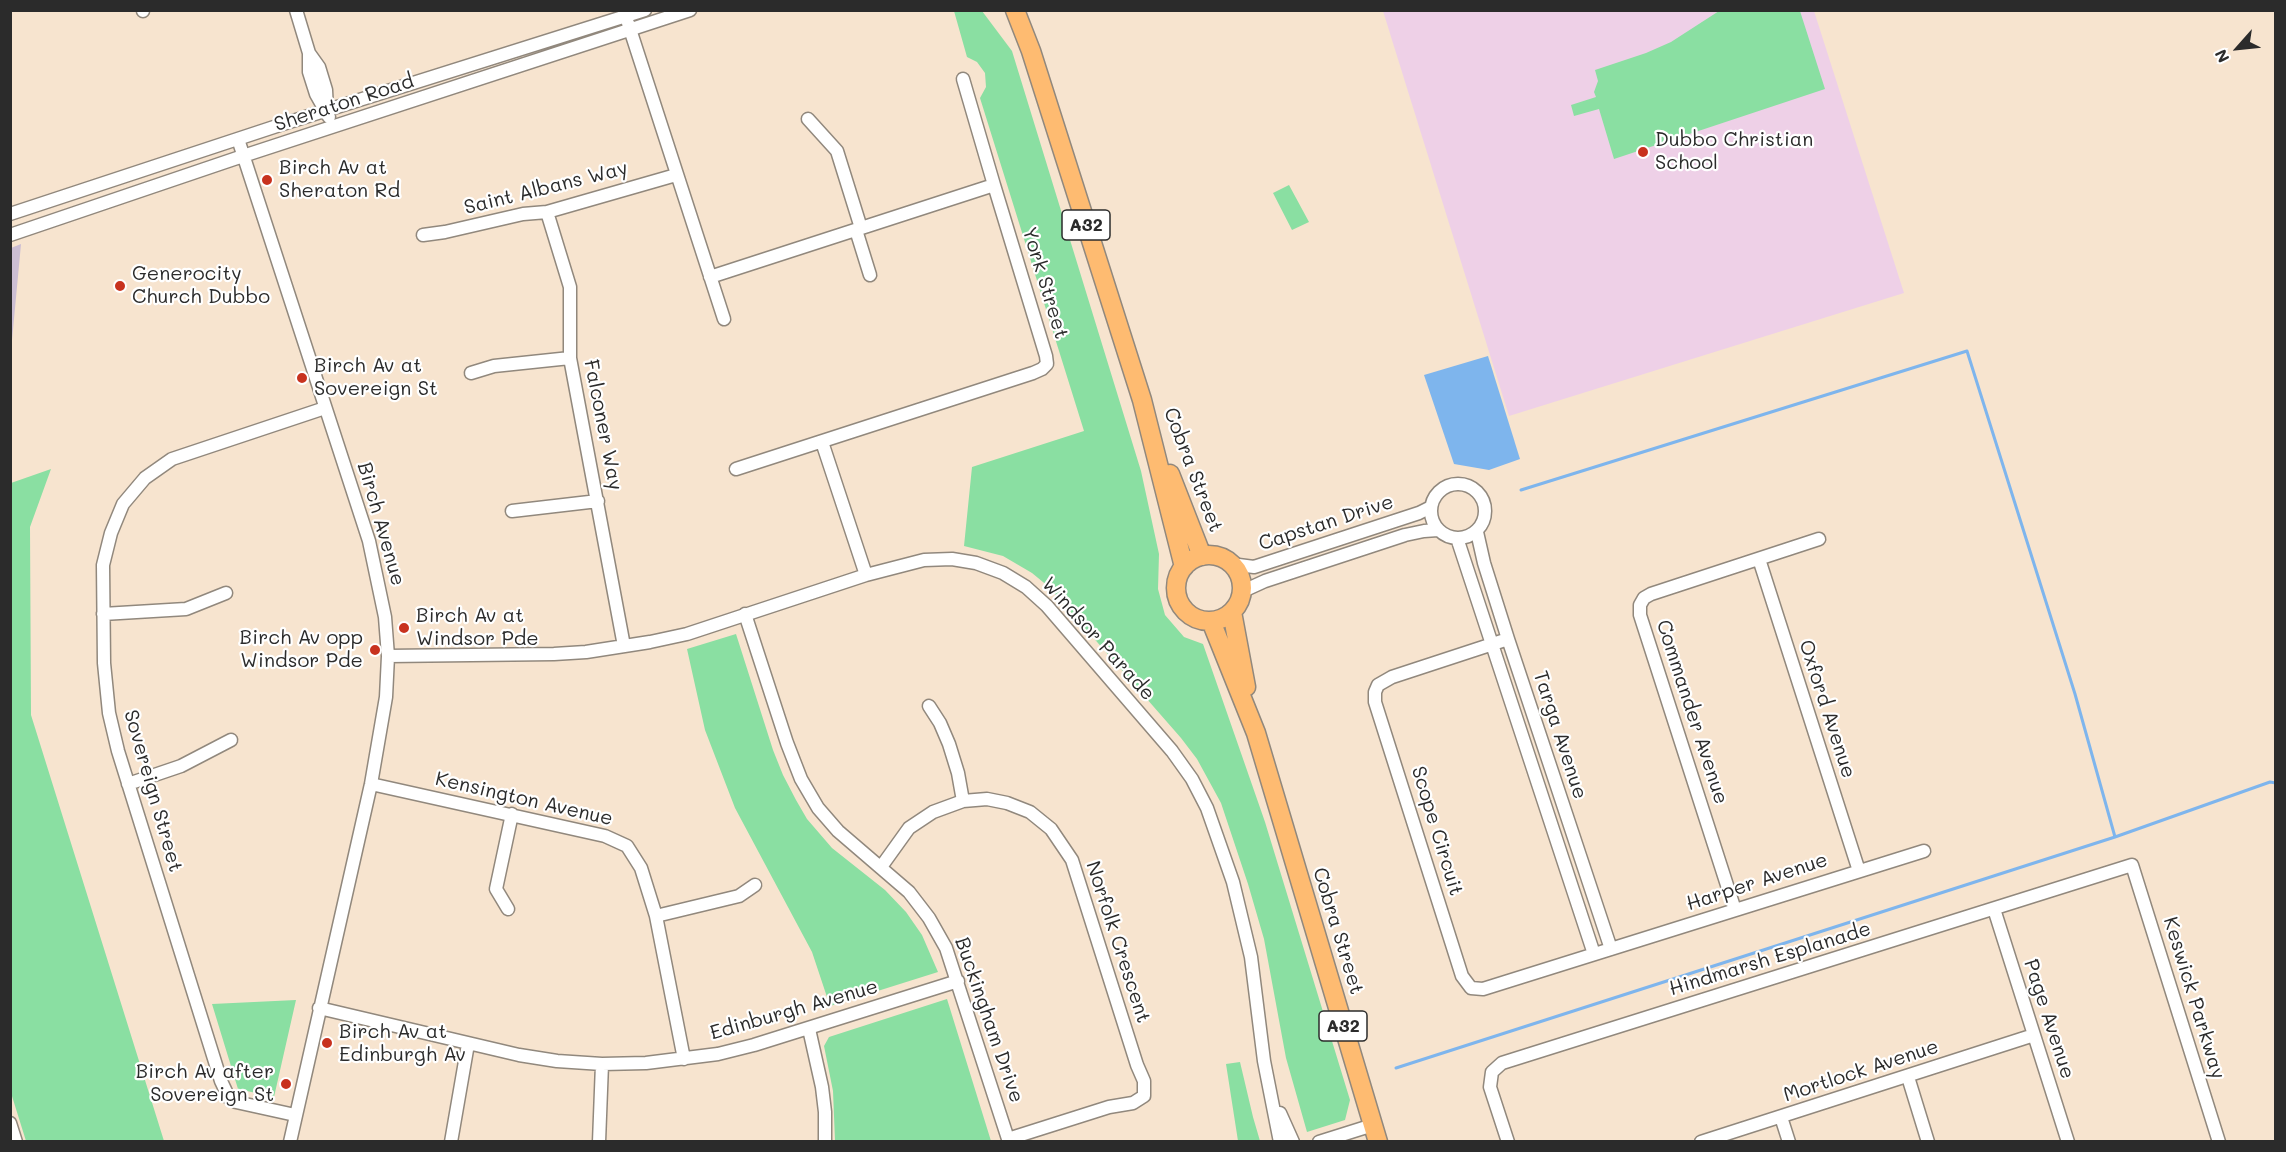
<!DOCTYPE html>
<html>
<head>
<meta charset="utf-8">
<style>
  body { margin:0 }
  #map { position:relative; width:2286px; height:1152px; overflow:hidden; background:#f7e4cf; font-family:Mali,sans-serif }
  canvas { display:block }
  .frame { position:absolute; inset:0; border:12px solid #2b2b2b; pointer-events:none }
  .north { position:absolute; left:2208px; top:18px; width:60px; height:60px; -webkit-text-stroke:4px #fff; paint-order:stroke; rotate:243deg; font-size:16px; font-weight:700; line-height:24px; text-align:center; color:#2b2b2b }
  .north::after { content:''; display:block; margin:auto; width:21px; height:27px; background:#2b2b2b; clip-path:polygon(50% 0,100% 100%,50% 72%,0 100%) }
</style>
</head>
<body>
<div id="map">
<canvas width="2286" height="1152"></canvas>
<div class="frame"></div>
<div class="north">N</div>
</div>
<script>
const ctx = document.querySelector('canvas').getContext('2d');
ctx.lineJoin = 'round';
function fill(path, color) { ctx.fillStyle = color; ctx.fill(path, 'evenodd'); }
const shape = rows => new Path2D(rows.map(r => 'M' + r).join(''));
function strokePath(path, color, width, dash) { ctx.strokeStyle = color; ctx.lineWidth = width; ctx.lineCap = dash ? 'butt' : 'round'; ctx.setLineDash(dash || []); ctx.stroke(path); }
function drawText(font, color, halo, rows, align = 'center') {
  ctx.font = font + ' Mali,sans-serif'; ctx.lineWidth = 4.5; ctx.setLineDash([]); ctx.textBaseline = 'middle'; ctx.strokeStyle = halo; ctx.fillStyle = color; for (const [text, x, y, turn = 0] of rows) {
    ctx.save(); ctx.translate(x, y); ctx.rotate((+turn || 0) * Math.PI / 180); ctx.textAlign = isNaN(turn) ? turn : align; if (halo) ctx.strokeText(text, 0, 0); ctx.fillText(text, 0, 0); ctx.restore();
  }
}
fill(shape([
  [1383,11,1814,11,1904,293,1509,416]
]), '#eed0e7');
fill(shape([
  [21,244,11,351,11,248]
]), '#ccbed3');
fill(shape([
  [954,11,982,11,1012,51,1141,471,1159,554,1158,589,1165,615,1184,637,1203,644,1265,822,1350,1100,1345,1120,1307,1132,1286,1058,1264,939,1248,884,1221,803,1197,759,1181,738,1049,587,1032,573,1003,556,964,546,972,467,1084,431,980,98,986,87,985,73,977,62,967,57],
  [1719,11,1800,11,1825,89,1614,159,1599,109,1574,116,1571,105,1596,97,1594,92,1598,81,1595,70,1646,53,1671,42],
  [1289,185,1309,222,1292,230,1273,193],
  [51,469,30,527,31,715,164,1141,26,1141,11,1093,11,483],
  [736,634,773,750,783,775,796,800,807,819,832,848,885,890,906,912,922,935,938,972,830,1006,812,952,735,808,705,730,687,649],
  [947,999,991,1141,835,1141,833,1091,824,1046,829,1037],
  [296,1000,274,1097,238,1089,212,1004],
  [1240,1062,1253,1117,1260,1141,1238,1141,1226,1064]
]), '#8adfa2');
fill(shape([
  [1488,356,1520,459,1489,470,1454,464,1424,375]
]), '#7eb5ed');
strokePath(shape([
  [1521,490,1967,351,2075,694,2115,837],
  [1396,1068,2115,837,2270,782,2276,783]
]), '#7eb5ed', 3);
const minor = shape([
  [296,10,309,53,309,72,316,94,329,117],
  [143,11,143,10],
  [628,23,724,319],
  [309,53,319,67,326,90,327,110],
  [963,79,994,185],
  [808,119,837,151,861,228],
  [238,139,369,541,385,617,388,656,386,697,371,784,290,1142],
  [547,212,570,287,570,358,624,646],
  [10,214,283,124,645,10],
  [856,230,870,275],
  [10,235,243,156,690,10],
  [423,235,445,232,523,214,547,212,676,175],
  [710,277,994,185,1046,356,1047,364,1042,369,1033,373,736,469],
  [471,373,494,366,570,358],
  [822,442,866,575],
  '1431 511a27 27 0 1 1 54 0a27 27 0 1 1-54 0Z',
  [512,511,598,501],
  [1477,532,1484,563,1508,639,1611,949],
  [1457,538,1594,954],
  [1759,559,1859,871],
  [1231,564,1254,567,1419,513,1431,507],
  [1241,592,1265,581,1405,535,1424,531,1438,530],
  [103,614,186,609,226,593],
  [745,614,787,743,801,779,818,808,838,831,909,892,929,918,946,948,1009,1142],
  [1508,639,1392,677,1378,685,1375,692,1375,702,1462,976,1471,988,1483,989,1924,851],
  [388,656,554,654,586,652,650,642,687,634,866,575,924,560,952,559,976,563,1003,573,1026,587,1047,606,1172,751,1192,779,1207,808,1233,882,1251,957,1264,1061,1280,1142],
  [929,706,940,723,949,744,958,773,963,801],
  [128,784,181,766,231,740],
  [371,784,605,836,627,846,641,868,656,916,684,1059],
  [881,867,909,828,933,812,963,801,987,799,1007,803,1030,812,1051,829,1072,860,1137,1065,1144,1081,1144,1096,1133,1103,1109,1107,1008,1139],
  [508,909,496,889,512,814],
  [1994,909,2068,1142],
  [1735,910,1640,615,1640,605,1644,598,1651,594,1819,539],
  [656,916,739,896,755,885],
  [319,1008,519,1055,557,1061,602,1064,646,1063,718,1054,754,1045,958,981],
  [809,1029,822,1087,825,1112,825,1142],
  [1908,1077,1928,1142],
  [1280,1113,1293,1142],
  [295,1115,236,1102,229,1098,221,1081,118,751,109,713,104,663,103,565,111,533,123,504,145,478,172,459,325,408],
  [1781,1117,1789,1142],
  [10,1123,16,1142],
  [451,1142,468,1044],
  [599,1142,602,1064],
  [1319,1142,1373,1125],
  [1508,1142,1490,1087,1492,1072,1502,1063,2132,865,2219,1142],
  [1701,1142,2034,1035]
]);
const highway = shape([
  [1015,10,1031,51,1142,400,1184,567],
  [1170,474,1202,556],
  '1176 588a33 33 0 1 1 66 0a33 33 0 1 1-66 0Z',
  [1232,612,1246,687],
  [1211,621,1256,733,1378,1142]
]);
strokePath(minor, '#91887d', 15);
strokePath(highway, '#91887d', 21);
strokePath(minor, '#fff', 12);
strokePath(highway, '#febb71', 18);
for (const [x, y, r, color] of [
  [1643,152,6,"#c8321e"],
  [267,180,6,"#c8321e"],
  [120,286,6,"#c8321e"],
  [302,378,6,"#c8321e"],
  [404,628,6,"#c8321e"],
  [375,650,6,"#c8321e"],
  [327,1043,6,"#c8321e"],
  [286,1084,6,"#c8321e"]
]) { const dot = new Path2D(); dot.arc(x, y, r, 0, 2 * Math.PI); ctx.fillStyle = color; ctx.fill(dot); strokePath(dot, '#fff', 2); }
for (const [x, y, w] of [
  [1086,225,48],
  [1343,1026,48]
]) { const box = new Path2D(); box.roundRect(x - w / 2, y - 15, w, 30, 4.5); ctx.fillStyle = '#fff'; ctx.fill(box); strokePath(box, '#2b2b2b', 1.5); }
drawText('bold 18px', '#2b2b2b', null, [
  ["A32",1086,225],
  ["A32",1343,1026]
]);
drawText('20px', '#2b2b2b', '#fff', [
  ["Sheraton Road",344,103,-18],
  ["Saint Albans Way",546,188,-14],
  ["York Street",1045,283,73],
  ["Falconer Way",603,425,79],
  ["Cobra Street",1193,470,69],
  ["Capstan Drive",1326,523,-18],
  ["Birch Avenue",381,524,74],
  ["Windsor Parade",1098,639,48],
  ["Oxford Avenue",1827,709,72],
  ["Commander Avenue",1692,712,72],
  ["Targa Avenue",1560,735,72],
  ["Sovereign Street",153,791,74],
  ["Kensington Avenue",524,799,13],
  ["Scope Circuit",1437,831,73],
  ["Harper Avenue",1757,882,-18],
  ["Cobra Street",1338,931,73],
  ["Norfolk Crescent",1118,942,72],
  ["Hindmarsh Esplanade",1770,959,-17],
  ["Keswick Parkway",2194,998,73],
  ["Edinburgh Avenue",794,1010,-16],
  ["Page Avenue",2049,1019,72],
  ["Buckingham Drive",989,1020,71],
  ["Mortlock Avenue",1861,1071,-18]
]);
drawText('20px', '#2b2b2b', '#fff', [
  ["Dubbo Christian",1655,140],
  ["School",1655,163],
  ["Birch Av at",279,168],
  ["Sheraton Rd",279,191],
  ["Generocity",132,274],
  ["Church Dubbo",132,297],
  ["Birch Av at",314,366],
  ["Sovereign St",314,389],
  ["Birch Av at",416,616],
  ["Windsor Pde",416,639],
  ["Birch Av opp",363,638,"right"],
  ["Windsor Pde",363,661,"right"],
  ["Birch Av at",339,1032],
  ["Edinburgh Av",339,1055],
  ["Birch Av after",274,1072,"right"],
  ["Sovereign St",274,1095,"right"]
], 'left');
</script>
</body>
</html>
